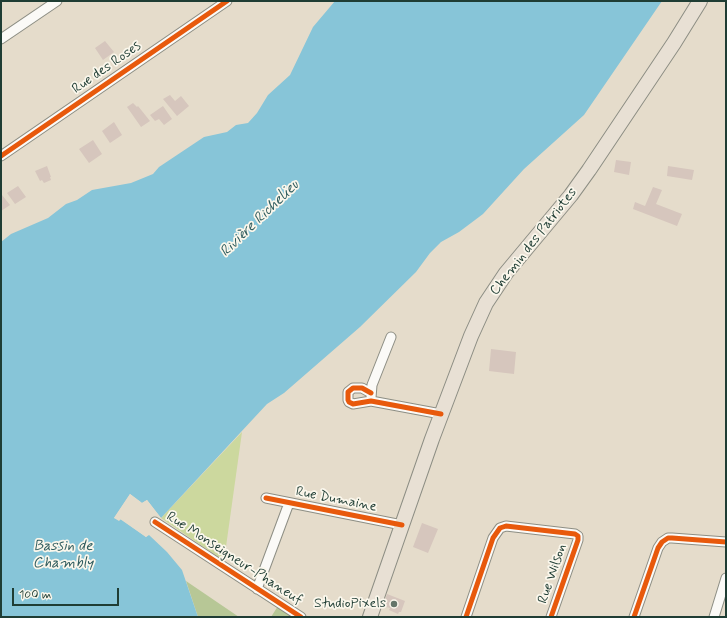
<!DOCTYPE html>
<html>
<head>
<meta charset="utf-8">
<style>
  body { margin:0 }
  #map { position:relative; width:727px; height:618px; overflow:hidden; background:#e5dccb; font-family:Mynerve,sans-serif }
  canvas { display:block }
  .frame { position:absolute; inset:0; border:2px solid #1f3d34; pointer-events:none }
  .scale { position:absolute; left:12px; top:588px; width:107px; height:18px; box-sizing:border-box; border:2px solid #1f3d34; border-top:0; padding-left:5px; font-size:12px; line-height:14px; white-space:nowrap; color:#1f3d34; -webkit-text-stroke:3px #fbf7ec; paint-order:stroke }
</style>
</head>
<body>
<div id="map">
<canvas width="727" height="618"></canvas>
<div class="frame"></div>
<div class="scale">100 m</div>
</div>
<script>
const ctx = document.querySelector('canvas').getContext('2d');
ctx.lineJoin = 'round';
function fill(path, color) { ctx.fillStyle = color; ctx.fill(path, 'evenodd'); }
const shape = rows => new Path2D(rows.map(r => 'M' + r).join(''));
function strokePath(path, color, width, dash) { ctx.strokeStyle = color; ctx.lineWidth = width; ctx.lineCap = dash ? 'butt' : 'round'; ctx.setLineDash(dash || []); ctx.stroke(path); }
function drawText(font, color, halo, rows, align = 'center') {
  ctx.font = font + ' Mynerve,sans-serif'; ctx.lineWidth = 3.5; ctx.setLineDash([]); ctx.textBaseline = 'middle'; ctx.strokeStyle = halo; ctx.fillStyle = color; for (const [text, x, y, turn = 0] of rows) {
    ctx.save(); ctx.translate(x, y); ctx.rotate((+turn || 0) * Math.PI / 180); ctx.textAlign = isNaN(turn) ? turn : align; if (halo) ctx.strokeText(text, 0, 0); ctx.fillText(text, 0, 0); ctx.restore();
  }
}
fill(shape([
  [242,432,224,561,161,518]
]), '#ccd89e');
fill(shape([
  [186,581,239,617,198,617],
  [278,606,296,617,271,617]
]), '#b7c796');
fill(shape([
  [335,1,662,1,584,115,524,169,483,214,459,232,441,242,430,253,416,272,360,327,284,393,267,404,161,518,147,500,142,503,130,494,114,518,120,519,146,537,149,535,167,552,182,570,198,617,1,617,1,242,11,234,48,218,66,204,77,200,92,190,131,183,153,174,159,167,204,137,227,132,236,125,248,123,257,113,268,95,290,75,313,27]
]), '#87c5d8');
fill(shape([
  [130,494,142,503,147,500,161,518,160,520,146,502,142,505,131,497,117,517,121,517,146,535,150,533,146,537,121,519,119,521,114,518]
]), '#e5dccb');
fill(shape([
  [105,41,114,52,103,60,95,48],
  [170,95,175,101,181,96,189,106,177,116,163,99],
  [133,103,137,107,138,106,150,121,141,127,127,107],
  [163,106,172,119,164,125,159,119,155,121,150,115],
  [114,122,122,135,110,143,102,131],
  [93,140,102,154,89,163,79,149],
  [616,160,631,162,629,175,614,172],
  [47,166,51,177,50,177,51,180,44,183,42,180,40,181,35,171],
  [668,166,694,170,692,180,667,176],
  [18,186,26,197,15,204,7,193],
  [653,187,662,190,656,204,682,214,677,226,633,209,635,202,645,206],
  [2,195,10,205,1,211,1,196],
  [491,349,516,352,514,374,489,371],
  [422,523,438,529,428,553,413,547],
  [387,594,405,601,401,612,399,612,398,614,389,610,390,608,383,606]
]), '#d6c6bd');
const minor = shape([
  [1,39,57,1],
  [1,156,227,1],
  [371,393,362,388,353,388,348,392,348,400,349,402,353,404,371,401,441,414],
  [371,398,372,385,391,337],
  [266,498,402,525],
  [155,522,301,617],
  [257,589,289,503],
  [466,617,493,538,500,528,506,526,575,534,578,536,578,540,551,617],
  [634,617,658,548,662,542,668,538,672,538,726,542],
  [714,617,726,578]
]);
const primary = shape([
  [370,617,432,439,471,336,486,303,506,273,571,195,589,170,674,43,700,1]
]);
strokePath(minor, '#8d8e84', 11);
strokePath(primary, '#8d8e84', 16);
strokePath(minor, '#fbfaf7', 9);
strokePath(primary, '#e8e0d4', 14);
strokePath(shape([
  [1,156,227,1],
  [371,393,362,388,353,388,348,392,348,400,349,402,353,404,371,401,441,414],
  [266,498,402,525],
  [155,522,301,617],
  [466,617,493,538,500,528,506,526,575,534,578,536,578,540,551,617],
  [634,617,658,548,662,542,668,538,672,538,726,542]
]), '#e8590c', 5);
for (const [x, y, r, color] of [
  [394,604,4,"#647569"]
]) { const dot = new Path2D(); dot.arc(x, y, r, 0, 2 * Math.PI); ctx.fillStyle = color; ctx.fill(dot); strokePath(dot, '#fbf7ec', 1.5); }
drawText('14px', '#1f3d34', '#fbf7ec', [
  ["Rue des Roses",107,68,-35],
  ["Chemin des Patriotes",534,242,-52],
  ["Rue Dumaine",336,500,11],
  ["Rue Monseigneur-Phaneuf",234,559,33],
  ["Rue Wilson",553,574,-71]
]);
drawText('14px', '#1f3d34', '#fbf7ec', [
  ["StudioPixels",386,604]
], 'right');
drawText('italic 15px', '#2f5c5e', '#fbf7ec', [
  ["Rivière Richelieu",260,219,-44],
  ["Bassin de",63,547],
  ["Chambly",63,564]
]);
</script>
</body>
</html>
